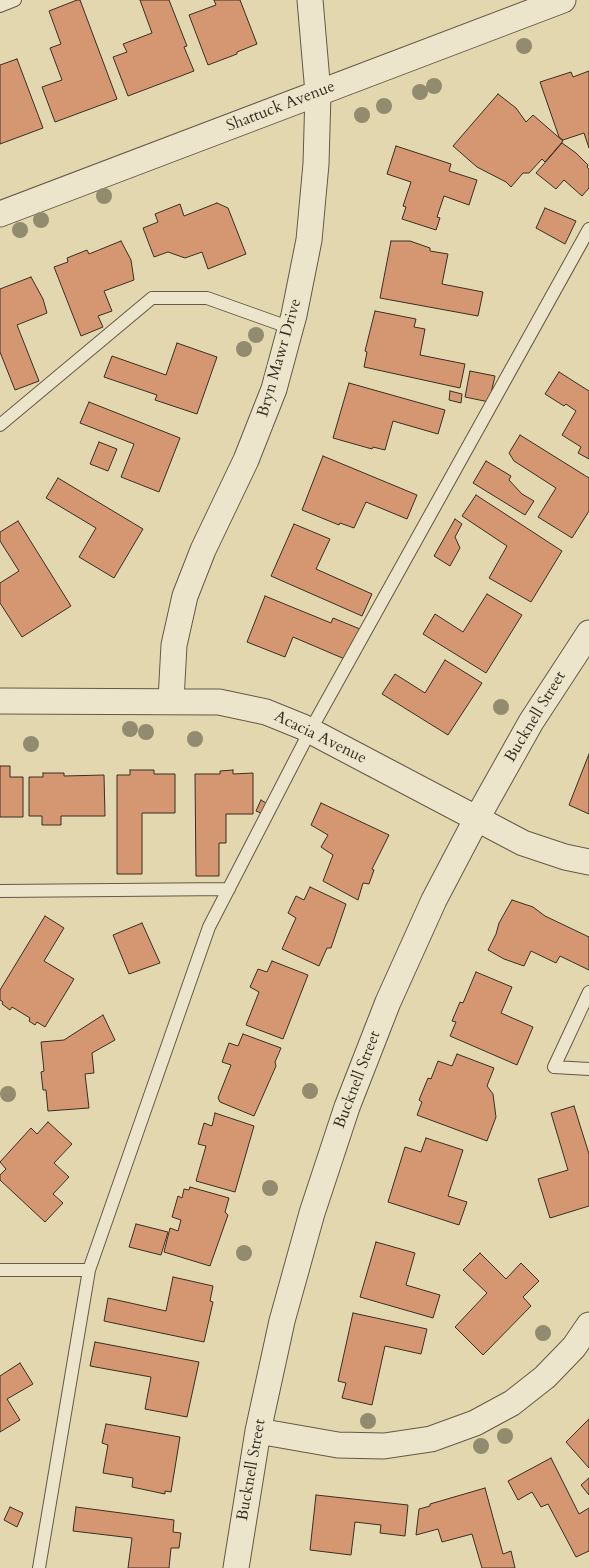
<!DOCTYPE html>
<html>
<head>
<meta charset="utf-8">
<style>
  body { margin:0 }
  canvas { display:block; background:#e3d7af }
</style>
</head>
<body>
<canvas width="589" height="1568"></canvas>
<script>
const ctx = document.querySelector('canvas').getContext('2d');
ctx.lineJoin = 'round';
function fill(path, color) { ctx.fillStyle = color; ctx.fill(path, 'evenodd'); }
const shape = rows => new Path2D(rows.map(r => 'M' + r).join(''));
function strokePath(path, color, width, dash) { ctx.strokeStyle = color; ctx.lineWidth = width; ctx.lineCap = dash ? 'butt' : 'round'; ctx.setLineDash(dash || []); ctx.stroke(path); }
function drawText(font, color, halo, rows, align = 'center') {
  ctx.font = font + ' Cardo,serif'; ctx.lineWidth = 5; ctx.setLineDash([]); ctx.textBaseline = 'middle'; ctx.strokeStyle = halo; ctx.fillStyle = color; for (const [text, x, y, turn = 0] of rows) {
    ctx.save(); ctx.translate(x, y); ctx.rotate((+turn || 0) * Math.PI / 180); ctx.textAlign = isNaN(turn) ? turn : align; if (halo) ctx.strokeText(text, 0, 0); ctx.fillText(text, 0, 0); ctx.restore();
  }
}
const building = shape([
  [77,0,80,0,117,99,55,122,42,87,62,80,50,48,61,44,49,11,77,0],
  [140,0,169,0,187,46,184,47,194,71,128,96,113,57,127,52,123,44,152,33,140,0],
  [214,0,240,0,257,44,237,52,237,54,208,65,189,15,216,5,214,0],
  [17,59,43,128,0,144,0,65,17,59],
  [589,71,589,148,584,133,563,140,559,137,540,82,571,72,573,77,589,71],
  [498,94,516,108,526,122,533,115,563,141,545,162,542,159,529,173,523,173,511,187,506,182,477,167,453,146,498,94],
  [562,143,576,153,588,165,587,167,589,169,589,188,582,196,564,180,556,189,536,173,562,143],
  [396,146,451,164,449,171,477,180,469,205,444,196,437,217,440,218,436,230,402,219,406,207,403,206,411,182,387,174,396,146],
  [217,203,228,208,246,254,208,269,202,252,185,258,168,252,154,257,143,228,158,222,155,214,180,204,184,216,217,203],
  [545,208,576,221,565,244,536,228,545,208],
  [121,241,131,260,134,280,104,291,112,311,98,316,103,327,81,336,54,267,68,262,67,258,87,250,89,254,121,241],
  [391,241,410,241,430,248,430,251,448,254,442,284,483,292,478,316,380,298,391,241],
  [31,277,43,299,47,313,17,325,39,381,15,390,0,352,0,289,31,277],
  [375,311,416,319,414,327,425,329,420,355,465,364,460,388,364,367,367,352,365,351,375,311],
  [177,343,217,357,197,414,155,400,157,395,104,377,112,356,166,375,177,343],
  [470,371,495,376,489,402,465,397,470,371],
  [559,372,589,391,589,459,578,453,581,447,562,435,576,411,566,404,564,406,545,394,559,372],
  [349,383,445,410,438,434,393,421,385,450,373,447,372,449,333,438,349,383],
  [450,391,462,394,461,403,449,400,450,391],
  [89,402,180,438,159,492,121,477,134,444,80,423,89,402],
  [520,435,589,478,589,511,572,538,538,517,556,488,514,461,509,453,520,435],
  [99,442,117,449,108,471,90,464,99,442],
  [323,456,417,495,407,519,366,502,354,528,340,523,339,525,302,510,323,456],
  [486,461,511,476,509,480,522,494,534,501,525,515,473,483,486,461],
  [58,478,143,529,114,578,79,557,96,528,46,498,58,478],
  [476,495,562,551,531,602,489,578,507,546,462,516,476,495],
  [455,519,462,524,455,537,460,548,450,566,434,556,455,519],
  [18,521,71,606,22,637,0,603,0,583,19,571,0,541,0,532,18,521],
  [294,524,330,539,316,569,372,594,362,616,271,576,294,524],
  [487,594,522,615,486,673,423,634,435,614,463,632,487,594],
  [265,596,331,623,333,618,360,629,347,660,293,637,285,657,247,642,265,596],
  [445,660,482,683,448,735,382,694,395,674,425,693,445,660],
  [589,754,589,814,569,805,589,754],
  [0,766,10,766,10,777,23,777,23,817,0,817,0,766],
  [130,770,154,770,154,774,175,774,175,813,142,813,142,874,117,874,117,775,130,775,130,770],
  [233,770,233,774,253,773,253,814,226,814,226,843,219,843,219,876,196,876,195,774,220,774,220,771,233,770],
  [43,773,64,773,64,776,104,775,105,816,61,816,61,825,42,825,42,816,29,816,29,777,43,777,43,773],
  [261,800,271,806,266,815,256,811,261,800],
  [321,803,389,835,372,869,374,870,369,884,363,883,358,900,323,881,333,855,321,847,328,835,311,825,321,803],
  [310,887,346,904,331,948,327,948,319,966,282,949,296,918,288,913,296,896,304,900,310,887],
  [512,900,533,907,545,916,589,937,589,970,560,956,556,963,531,951,524,966,504,959,488,950,496,934,499,923,512,900],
  [45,916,64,928,44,961,74,979,45,1027,37,1022,35,1025,29,1021,30,1018,12,1007,10,1010,2,1004,3,1002,0,1000,0,990,45,916],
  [142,923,160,963,129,974,113,935,142,923],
  [272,961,308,975,283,1039,246,1025,259,992,250,987,258,969,267,972,272,961],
  [476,972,512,987,501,1013,533,1027,517,1065,450,1036,456,1022,452,1021,460,1002,463,1003,476,972],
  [103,1015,115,1040,92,1053,94,1073,85,1074,89,1108,48,1111,46,1090,43,1090,41,1072,44,1071,41,1042,64,1040,103,1015],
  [243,1034,281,1048,275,1062,276,1066,254,1116,220,1102,218,1098,231,1065,222,1062,229,1043,238,1046,243,1034],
  [457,1054,494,1068,487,1086,493,1094,496,1117,487,1141,417,1115,422,1102,419,1100,428,1078,431,1079,438,1061,452,1066,457,1054],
  [574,1106,589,1154,589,1206,550,1218,538,1179,568,1170,551,1113,574,1106],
  [215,1113,254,1126,235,1192,196,1181,206,1146,198,1144,204,1123,212,1126,215,1113],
  [48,1122,72,1144,54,1163,69,1177,53,1194,63,1203,45,1222,0,1180,0,1175,6,1169,0,1162,31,1128,37,1134,48,1122],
  [426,1138,463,1150,448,1196,467,1202,459,1225,388,1202,405,1147,421,1152,426,1138],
  [190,1187,229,1198,225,1212,228,1215,210,1266,164,1252,170,1228,178,1231,181,1220,172,1217,178,1196,182,1198,184,1189,189,1190,190,1187],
  [136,1224,168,1232,161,1255,129,1247,136,1224],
  [376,1242,415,1253,406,1285,440,1295,433,1318,360,1297,376,1242],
  [480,1253,506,1279,521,1263,539,1281,523,1297,531,1306,483,1355,455,1327,487,1293,463,1270,480,1253],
  [173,1277,213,1286,210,1301,213,1302,204,1342,104,1321,108,1298,166,1311,173,1277],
  [353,1313,427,1329,421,1354,385,1346,372,1405,342,1398,346,1383,338,1381,353,1313],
  [95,1342,199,1362,187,1417,145,1409,151,1377,90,1366,95,1342],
  [20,1363,33,1384,7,1399,20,1420,0,1432,0,1376,20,1363],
  [589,1419,589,1468,566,1442,589,1419],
  [106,1424,180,1437,171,1492,165,1491,165,1494,132,1487,133,1478,103,1473,108,1445,102,1443,106,1424],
  [551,1458,579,1514,589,1508,589,1551,576,1557,548,1504,541,1507,532,1492,518,1500,508,1481,551,1458],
  [589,1478,589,1495,581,1485,589,1478],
  [485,1488,503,1554,511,1551,515,1568,482,1568,472,1534,442,1542,438,1529,416,1535,419,1509,430,1506,430,1504,485,1488],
  [316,1495,408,1505,405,1536,380,1533,381,1525,355,1522,351,1555,310,1550,316,1495],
  [10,1507,23,1513,17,1527,4,1520,10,1507],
  [76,1507,174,1520,173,1532,181,1533,179,1548,171,1548,169,1568,128,1568,132,1538,73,1531,76,1507]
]);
fill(building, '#d49771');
strokePath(building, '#392f23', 1);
const lane = shape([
  [0,6,15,0],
  [0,425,152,298,207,298,291,328],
  [0,891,229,889],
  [589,992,554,1067,589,1069],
  [0,1270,89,1270],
  [39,1568,89,1270,209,927,310,731,589,229]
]);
const street = shape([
  [0,214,563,0],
  [171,700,174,645,185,596,203,550,246,460,274,389,294,315,309,240,316,164,318,93,310,0],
  [0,701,219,702,266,712,303,727,523,843,565,857,589,862],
  [258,1431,338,1445,384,1446,431,1439,475,1423,512,1403,545,1377,574,1347,589,1325],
  [236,1568,258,1431,282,1321,312,1213,347,1107,388,1002,434,900,476,820,531,722,589,633]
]);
strokePath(lane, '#645946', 14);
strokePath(street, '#645946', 27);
strokePath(lane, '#ede5cb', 12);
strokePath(street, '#ede5cb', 25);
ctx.fillStyle = '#938b6e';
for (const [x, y] of [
  [524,46],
  [434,86],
  [420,92],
  [384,106],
  [362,115],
  [104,196],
  [41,220],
  [20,230],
  [256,335],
  [244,349],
  [501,707],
  [130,729],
  [146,732],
  [195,739],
  [31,744],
  [310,1091],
  [8,1094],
  [270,1188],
  [244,1253],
  [543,1333],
  [368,1421],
  [505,1436],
  [481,1446]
]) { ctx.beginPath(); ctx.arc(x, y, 8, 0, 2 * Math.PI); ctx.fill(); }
drawText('16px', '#392f23', '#ede5cb', [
  ["Shattuck Avenue",281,107,-21],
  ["Bryn Mawr Drive",280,358,-74],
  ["Bucknell Street",536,717,-59],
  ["Acacia Avenue",320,738,26],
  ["Bucknell Street",358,1080,-69],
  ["Bucknell Street",252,1470,-80]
]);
</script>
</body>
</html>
